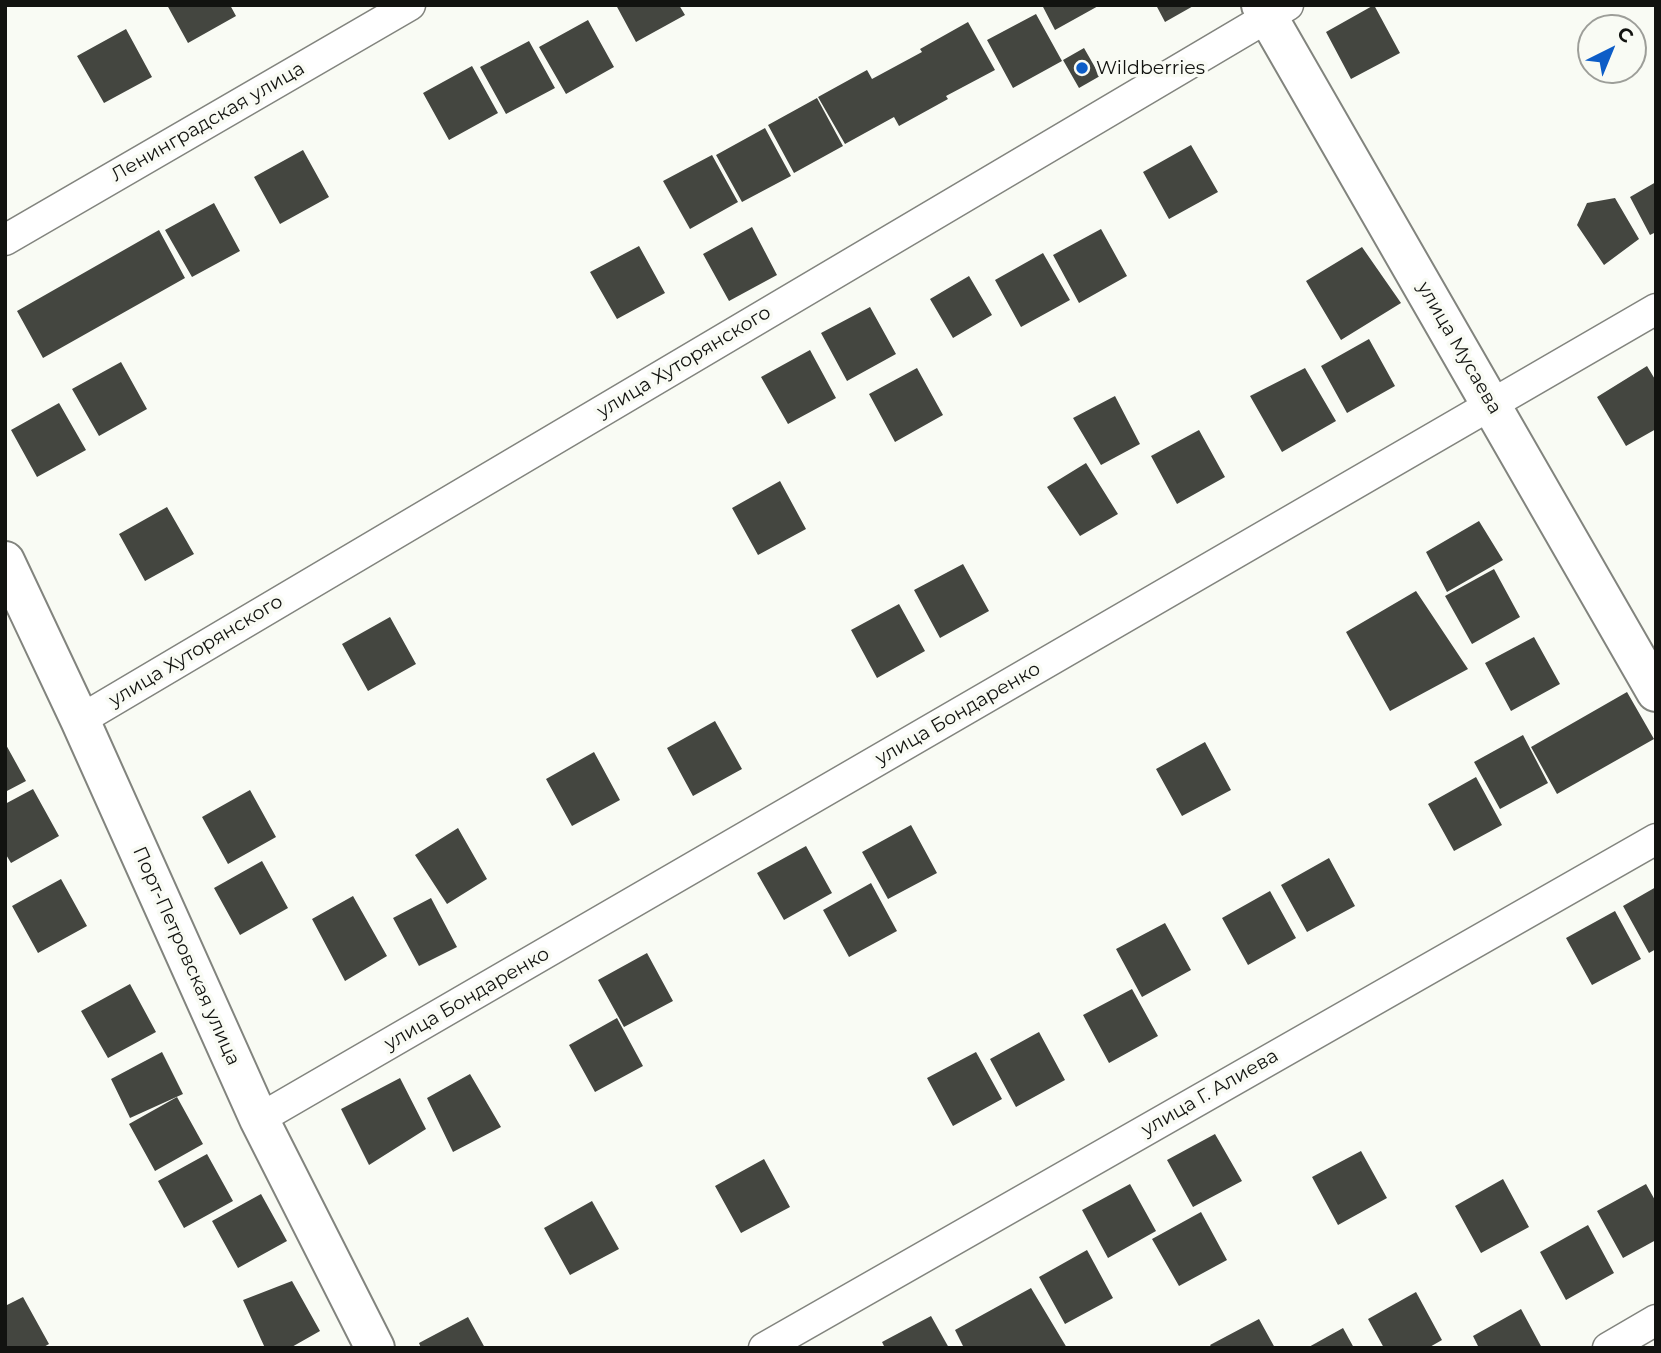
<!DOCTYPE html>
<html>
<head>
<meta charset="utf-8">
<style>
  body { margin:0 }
  #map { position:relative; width:1661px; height:1353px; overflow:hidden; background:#f9fbf4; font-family:Montserrat,sans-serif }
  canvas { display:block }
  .frame { position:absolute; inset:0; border:7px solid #121310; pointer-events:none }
  .north { position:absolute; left:1577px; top:14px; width:70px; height:70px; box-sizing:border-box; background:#f9fbf4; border:2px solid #9d9e99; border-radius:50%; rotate:43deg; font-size:19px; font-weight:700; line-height:28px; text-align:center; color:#121310 }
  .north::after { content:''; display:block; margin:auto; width:24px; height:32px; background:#0d5dc7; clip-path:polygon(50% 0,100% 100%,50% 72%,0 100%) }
</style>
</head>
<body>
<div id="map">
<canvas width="1661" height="1353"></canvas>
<div class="frame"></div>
<div class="north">С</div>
</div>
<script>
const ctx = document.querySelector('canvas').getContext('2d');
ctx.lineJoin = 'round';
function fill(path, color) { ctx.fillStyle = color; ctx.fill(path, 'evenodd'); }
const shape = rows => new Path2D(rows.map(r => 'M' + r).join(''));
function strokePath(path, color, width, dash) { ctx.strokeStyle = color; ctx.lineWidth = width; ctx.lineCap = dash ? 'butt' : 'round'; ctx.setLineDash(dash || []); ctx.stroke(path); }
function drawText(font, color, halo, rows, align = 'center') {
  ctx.font = font + ' Montserrat,sans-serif'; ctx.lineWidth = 7; ctx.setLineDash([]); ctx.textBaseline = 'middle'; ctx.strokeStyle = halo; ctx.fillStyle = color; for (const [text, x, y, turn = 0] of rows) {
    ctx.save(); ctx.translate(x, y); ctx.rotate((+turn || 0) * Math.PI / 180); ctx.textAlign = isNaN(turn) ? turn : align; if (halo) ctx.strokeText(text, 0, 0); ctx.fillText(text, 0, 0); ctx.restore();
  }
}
fill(shape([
  [167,5,230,5,236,16,188,43],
  [616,5,679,5,685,15,636,42],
  [1042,5,1100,5,1055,30],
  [1156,5,1195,5,1165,22],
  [1374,5,1400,53,1351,79,1326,32],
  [1036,14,1062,61,1013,88,987,40],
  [588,20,614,67,566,94,539,47],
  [968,22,995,70,946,96,948,99,899,126,894,117,845,144,818,97,867,70,872,79,922,52,920,49],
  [126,29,152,77,104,103,77,56],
  [529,41,555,88,506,114,480,67],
  [1084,48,1100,76,1079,88,1063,60],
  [472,66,498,113,449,140,423,93],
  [817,98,843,146,794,173,768,125],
  [765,128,791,176,742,202,716,155],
  [1191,145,1218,192,1169,219,1143,172],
  [303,150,329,197,280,224,254,177],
  [712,155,738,202,690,229,663,181],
  [1656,182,1656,232,1650,235,1630,197],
  [1615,198,1639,239,1604,265,1577,225,1587,203],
  [214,203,240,251,192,277,165,230],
  [752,227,777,275,729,301,703,254],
  [1101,229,1127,276,1079,303,1053,255],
  [159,230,185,278,43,358,17,311],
  [639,246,665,293,617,319,590,272],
  [1362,247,1401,303,1341,340,1306,281],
  [1043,253,1070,300,1021,327,995,280],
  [969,276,992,315,953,338,930,299],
  [870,307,896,354,847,381,821,333],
  [1369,339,1395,386,1347,413,1321,366],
  [810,350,836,398,788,424,761,377],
  [121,362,147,409,99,436,72,389],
  [1647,366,1656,381,1656,429,1626,446,1597,397],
  [917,368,943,415,895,442,869,394],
  [1305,368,1336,421,1282,452,1250,396],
  [1115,396,1140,444,1101,465,1073,418],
  [59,403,86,450,37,477,11,430],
  [1199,430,1225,477,1177,504,1151,456],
  [1086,463,1118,514,1080,536,1047,487],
  [780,481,806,529,758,555,732,508],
  [167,507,194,554,145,581,119,534],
  [1479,521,1503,560,1447,592,1426,552],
  [963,564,989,611,940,638,914,590],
  [1494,569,1520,617,1472,644,1445,596],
  [1416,591,1468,669,1390,711,1346,632],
  [899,604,925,651,877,678,851,630],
  [390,617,416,664,368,691,342,644],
  [1534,637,1560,684,1511,711,1485,663],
  [1627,692,1654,739,1557,794,1531,747],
  [715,721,742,769,693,796,667,748],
  [1523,735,1548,783,1500,809,1474,762],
  [1205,742,1231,790,1182,816,1156,769],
  [5,743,26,781,5,792],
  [594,752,620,800,572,826,546,779],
  [1476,777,1502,825,1454,851,1428,804],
  [33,789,59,836,11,863,5,853,5,804],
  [250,790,276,837,228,864,202,817],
  [911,825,937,873,888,899,862,852],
  [458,828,487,879,447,904,415,855],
  [806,846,832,893,784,920,757,873],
  [1329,858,1355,906,1307,932,1281,885],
  [262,861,288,908,240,935,214,888],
  [61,879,87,926,38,953,12,906],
  [871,883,897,931,849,957,823,910],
  [1656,887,1656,949,1649,953,1623,906],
  [1270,891,1296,938,1248,965,1222,918],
  [353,896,387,956,345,981,312,919],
  [431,898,457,947,419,966,393,918],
  [1615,911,1641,959,1592,985,1566,938],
  [1165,923,1191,970,1142,997,1116,949],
  [647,953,673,1001,624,1027,598,980],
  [130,984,156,1032,108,1058,81,1011],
  [1132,989,1158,1036,1109,1063,1083,1015],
  [617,1018,643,1066,595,1092,569,1045],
  [1039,1032,1065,1080,1016,1107,990,1059],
  [162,1052,183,1094,130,1118,111,1079],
  [976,1052,1002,1099,953,1126,927,1078],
  [470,1074,501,1127,453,1152,427,1098],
  [400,1078,426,1129,369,1165,341,1109],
  [177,1097,203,1144,155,1171,129,1124],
  [1215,1134,1242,1181,1193,1207,1167,1160],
  [1361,1151,1387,1198,1338,1225,1312,1177],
  [207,1154,233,1201,184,1228,158,1181],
  [764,1159,790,1207,741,1233,715,1186],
  [1503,1179,1529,1227,1481,1253,1455,1206],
  [1130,1184,1156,1231,1108,1258,1082,1210],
  [1646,1184,1656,1202,1656,1240,1623,1258,1597,1211],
  [261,1194,287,1241,238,1268,212,1221],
  [592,1201,619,1249,570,1275,544,1228],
  [1201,1212,1227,1260,1179,1286,1152,1239],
  [1588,1225,1614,1273,1566,1300,1540,1252],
  [1087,1250,1113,1298,1065,1324,1039,1277],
  [292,1281,320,1331,290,1348,265,1348,243,1300],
  [1031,1288,1067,1348,964,1348,955,1330],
  [1416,1292,1442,1340,1428,1348,1384,1348,1368,1319],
  [23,1297,49,1344,42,1348,5,1348,5,1306],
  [1521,1309,1542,1348,1479,1348,1473,1336],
  [931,1316,949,1348,885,1348,882,1342],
  [468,1317,485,1348,421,1348,419,1343],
  [1259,1319,1275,1348,1212,1348,1210,1345],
  [1343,1328,1354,1348,1307,1348]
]), '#444640');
const minor = shape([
  [5,240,410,5],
  [80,720,1288,5],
  [259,1119,1656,309],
  [764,1348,1656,839],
  [1608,1348,1656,1320]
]);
const tertiary = shape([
  [1261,5,1656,692],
  [5,561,80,720,259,1119,375,1348]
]);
strokePath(minor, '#82847e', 33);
strokePath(tertiary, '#82847e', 42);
strokePath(minor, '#fff', 30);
strokePath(tertiary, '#fff', 38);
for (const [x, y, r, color] of [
  [1082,68,7,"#0d5dc7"]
]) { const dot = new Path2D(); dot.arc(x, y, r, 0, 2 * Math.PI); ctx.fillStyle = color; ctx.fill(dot); strokePath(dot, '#f9fbf4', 2.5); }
drawText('19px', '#121310', '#f9fbf4', [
  ["Wildberries",1096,68]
], 'left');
drawText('19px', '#121310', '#f9fbf4', [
  ["Ленинградская улица",208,122,-30],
  ["улица Мусаева",1459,348,60],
  ["улица Хуторянского",684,362,-31],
  ["улица Хуторянского",196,651,-31],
  ["улица Бондаренко",958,714,-30],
  ["Порт-Петровская улица",186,956,66],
  ["улица Бондаренко",467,999,-30],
  ["улица Г. Алиева",1210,1093,-30]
]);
</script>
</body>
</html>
